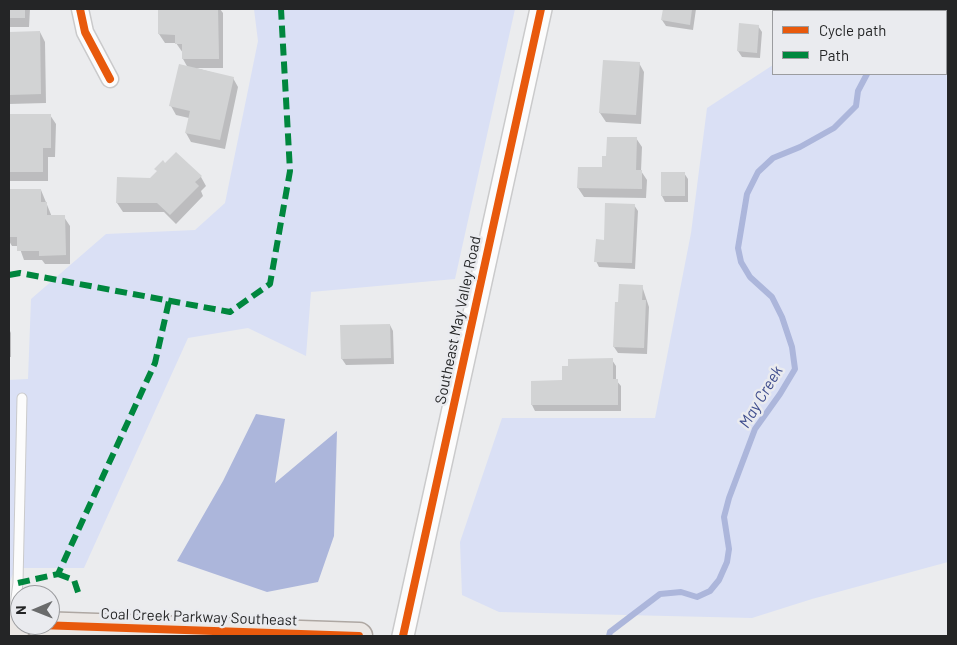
<!DOCTYPE html>
<html>
<head>
<meta charset="utf-8">
<style>
  body { margin:0 }
  #map { position:relative; width:957px; height:645px; overflow:hidden; background:#ebecee; font-family:Barlow,sans-serif }
  canvas { display:block }
  .frame { position:absolute; inset:0; border:10px solid #242526; pointer-events:none }
  .legend { position:absolute; left:772px; top:10px; width:175px; height:65px; box-sizing:border-box; background:#eaebef; border:1px solid #9b9c9f; margin:0; padding:6px 9px; list-style:none; font-size:15px; color:#242526 }
  .legend li { display:flex; align-items:center; gap:10px; height:25px }
  .legend b { width:25px; border:1px solid #9b9c9f }
  .north { position:absolute; left:10px; top:585px; width:50px; height:50px; box-sizing:border-box; background:#eaebef; border:1px solid #9b9c9f; border-radius:50%; rotate:269deg; font-size:14px; font-weight:700; line-height:20px; text-align:center; color:#242526 }
  .north::after { content:''; display:block; margin:auto; width:18px; height:22px; background:#6a6b6c; clip-path:polygon(50% 0,100% 100%,50% 72%,0 100%) }
</style>
</head>
<body>
<div id="map">
<canvas width="957" height="645"></canvas>
<div class="frame"></div>
<ul class="legend">
<li><b style="height:6px;background:#e8590c"></b>Cycle path</li>
<li><b style="height:6px;background:#00873e"></b>Path</li>
</ul>
<div class="north">N</div>
</div>
<script>
const ctx = document.querySelector('canvas').getContext('2d');
ctx.lineJoin = 'round';
function fill(path, color) { ctx.fillStyle = color; ctx.fill(path, 'evenodd'); }
const shape = rows => new Path2D(rows.map(r => 'M' + r).join(''));
function strokePath(path, color, width, dash) { ctx.strokeStyle = color; ctx.lineWidth = width; ctx.lineCap = dash ? 'butt' : 'round'; ctx.setLineDash(dash || []); ctx.stroke(path); }
function drawText(font, color, halo, rows, align = 'center') {
  ctx.font = font + ' Barlow,sans-serif'; ctx.lineWidth = 5; ctx.setLineDash([]); ctx.textBaseline = 'middle'; ctx.strokeStyle = halo; ctx.fillStyle = color; for (const [text, x, y, turn = 0] of rows) {
    ctx.save(); ctx.translate(x, y); ctx.rotate((+turn || 0) * Math.PI / 180); ctx.textAlign = isNaN(turn) ? turn : align; if (halo) ctx.strokeText(text, 0, 0); ctx.fillText(text, 0, 0); ctx.restore();
  }
}
fill(shape([
  [254,9,515,9,455,279,311,292,306,356,248,328,188,338,84,568,15,568,9,584,9,380,28,379,31,299,106,234,195,230,225,203,258,41],
  [804,9,948,9,948,562,812,599,752,618,499,612,462,595,460,542,502,418,655,418,691,233,707,108,773,65,773,74,946,74,946,11,803,11]
]), '#dae0f5');
fill(shape([
  [256,414,285,419,275,483,337,431,334,536,318,582,267,592,177,561,223,481]
]), '#acb6db');
fill(shape([
  [9,9,30,9,29,27,9,27],
  [159,9,220,9,223,13,223,68,196,68,233,78,238,87,225,149,191,142,186,133,189,118,176,115,171,106,188,68,183,59,183,53,176,43,165,43,159,34],
  [664,9,696,9,693,30,666,26,662,20],
  [758,26,762,32,760,58,742,57,738,51],
  [40,32,45,42,46,103,9,104,9,33],
  [604,61,639,63,644,72,641,124,606,122,600,113],
  [9,115,50,115,56,124,55,157,48,157,48,181,9,181],
  [636,138,642,147,641,171,647,180,646,198,584,197,578,188],
  [165,164,201,177,206,186,201,191,203,196,176,224,164,212,123,212,117,203,151,180,158,172,156,169],
  [662,173,684,173,688,179,688,202,665,202,662,196],
  [41,190,52,217,64,217,70,226,70,264,45,264,42,260,24,260,19,246,12,246,9,241,9,210],
  [634,205,638,211,635,269,599,267,596,261,605,241],
  [642,286,649,307,647,354,618,353,614,347,620,303],
  [390,325,393,331,394,364,346,365,342,359,341,326],
  [9,329,11,333,11,357,9,357],
  [612,360,616,366,616,380,621,386,621,411,535,411,532,405,532,382,563,382,569,368]
]), '#0003');
strokePath(shape([
  [893,11,894,9],
  [609,636,610,632,660,594,681,592,697,597,710,591,719,580,727,562,729,549,724,517,729,498,755,429,780,394,795,369,792,347,782,317,772,297,750,277,741,262,738,248,747,194,758,172,773,158,800,147,834,128,856,106,858,91,867,74]
]), '#acb6db', 6);
fill(shape([
  [9,9,25,9,25,18,9,18],
  [158,9,218,9,219,59,182,59,182,44,175,44,175,35,158,34],
  [663,9,692,9,690,25,661,20],
  [739,23,759,25,757,53,737,51],
  [40,31,41,94,9,95,9,32],
  [603,60,640,62,636,115,599,113],
  [179,64,234,77,220,140,185,133,190,111,169,106],
  [9,114,51,114,51,148,43,148,43,172,9,172],
  [607,137,637,137,636,170,642,170,642,189,577,188,578,167,602,167,602,156,606,156],
  [176,152,202,176,195,182,199,186,170,215,157,203,116,203,117,177,150,178,157,171,154,169,163,160,165,163],
  [661,172,685,172,685,196,661,196],
  [9,189,41,189,41,202,47,202,47,215,65,215,66,255,39,256,39,251,17,251,17,237,9,237],
  [605,203,635,204,632,263,594,262,596,239,604,240],
  [619,284,643,285,642,300,646,300,644,348,613,347,615,302,618,302],
  [390,324,391,358,341,359,340,325],
  [613,358,613,379,618,379,618,405,531,405,531,381,562,380,562,366,568,366,568,359]
]), '#d2d3d4');
const service = shape([
  [13,621,18,583,22,398]
]);
const minor = shape([
  [80,9,85,32,110,79]
]);
const tertiary = shape([
  [403,636,541,9]
]);
const primary = shape([
  [9,624,20,624],
  [39,625,359,636]
]);
strokePath(service, '#cacacb', 11);
strokePath(minor, '#cacacb', 19);
strokePath(tertiary, '#cacacb', 24);
strokePath(primary, '#aea7a2', 29);
strokePath(service, '#fcfcfc', 9);
strokePath(minor, '#fcfcfc', 16);
strokePath(tertiary, '#fcfcfc', 21);
strokePath(primary, '#ebe7e4', 26);
strokePath(shape([
  [9,275,20,273,230,312,270,284,290,171,281,9],
  [58,574,74,580,80,598],
  [18,583,58,574,155,363,169,301]
]), '#00873e', 6, [12, 6]);
strokePath(shape([
  [80,9,85,32,110,79],
  [39,625,359,636],
  [403,636,541,9]
]), '#e8590c', 8);
drawText('15px', '#242526', '#eaebef', [
  ["Southeast May Valley Road",458,320,-78],
  ["Coal Creek Parkway Southeast",199,617,2]
]);
drawText('italic 16px', '#3f4d8d', '#eaebef', [
  ["May Creek",761,397,-59]
]);
</script>
</body>
</html>
